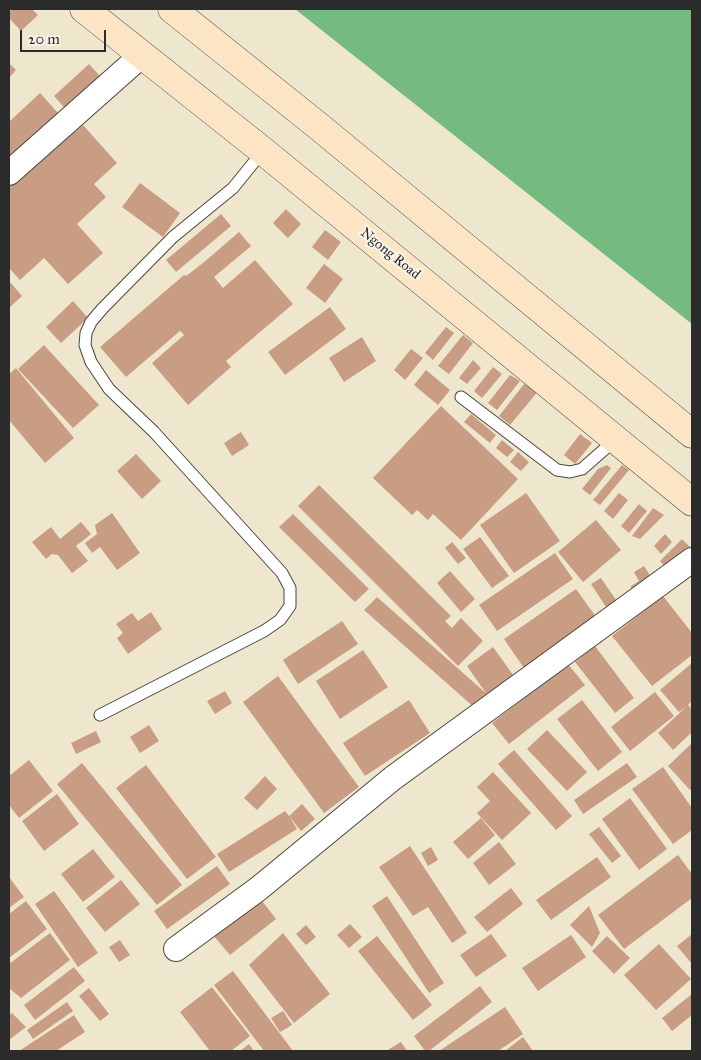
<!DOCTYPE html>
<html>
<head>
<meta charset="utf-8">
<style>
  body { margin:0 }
  #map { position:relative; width:701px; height:1060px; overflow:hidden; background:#eee7cd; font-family:"IM FELL Great Primer",serif }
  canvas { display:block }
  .frame { position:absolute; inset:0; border:10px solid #2b2b2b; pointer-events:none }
  .scale { position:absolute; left:20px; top:30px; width:86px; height:22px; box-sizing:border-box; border:2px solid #2b2b2b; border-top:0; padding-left:6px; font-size:15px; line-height:18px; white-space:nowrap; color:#2b2b2b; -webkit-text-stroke:4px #f7f3e8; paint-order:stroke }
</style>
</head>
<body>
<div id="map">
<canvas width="701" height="1060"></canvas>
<div class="frame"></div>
<div class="scale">20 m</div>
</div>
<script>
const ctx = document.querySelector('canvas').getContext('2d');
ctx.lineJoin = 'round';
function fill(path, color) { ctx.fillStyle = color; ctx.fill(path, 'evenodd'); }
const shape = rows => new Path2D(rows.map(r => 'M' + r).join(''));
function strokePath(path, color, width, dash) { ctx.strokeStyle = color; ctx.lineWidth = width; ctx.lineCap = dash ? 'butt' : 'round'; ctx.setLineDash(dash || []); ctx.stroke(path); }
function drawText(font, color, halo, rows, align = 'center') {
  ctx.font = font + ' "IM FELL Great Primer",serif'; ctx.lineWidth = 4.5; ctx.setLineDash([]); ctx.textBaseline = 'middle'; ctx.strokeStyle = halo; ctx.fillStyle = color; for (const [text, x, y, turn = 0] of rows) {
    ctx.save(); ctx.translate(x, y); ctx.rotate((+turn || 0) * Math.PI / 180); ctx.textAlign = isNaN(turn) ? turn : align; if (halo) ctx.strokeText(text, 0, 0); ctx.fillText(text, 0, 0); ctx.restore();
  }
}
fill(shape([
  [295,9,692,9,692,324]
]), '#75bb7f');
fill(shape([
  [13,9,32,9,38,15,21,31,9,18,9,12],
  [9,63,16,70,9,78],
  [89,64,106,83,71,115,54,96],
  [40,93,75,132,83,125,117,163,94,184,106,197,77,224,103,253,68,284,44,258,20,280,9,268,9,122],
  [140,183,180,213,163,237,122,207],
  [286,209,301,224,288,238,273,223],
  [221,214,231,226,176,272,166,260],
  [325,230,341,242,328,260,312,247],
  [239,232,251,246,214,277,223,288,255,260,293,304,226,361,231,367,188,405,152,363,184,335,180,331,126,377,100,347,184,275,186,276,203,263],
  [324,264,343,279,325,303,306,288],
  [9,281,22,296,9,308],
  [73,301,88,318,61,343,46,327],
  [330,307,346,329,285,375,268,352],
  [446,327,454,333,433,360,425,353],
  [463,335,473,343,449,374,438,366],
  [362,337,376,361,344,382,329,358],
  [44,345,99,405,73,428,18,369],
  [411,349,423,358,405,380,394,370],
  [473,360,481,368,467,384,459,378],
  [493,367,502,374,482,398,474,391],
  [16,368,74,438,45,463,9,420,9,374],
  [426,370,450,390,438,405,414,385],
  [510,375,520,381,497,410,488,403],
  [528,379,540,389,510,425,499,416],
  [441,406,518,479,461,540,433,514,428,520,417,510,412,515,373,478],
  [471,414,496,435,490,443,464,422],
  [241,432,249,445,232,456,224,443],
  [580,434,592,443,575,464,564,455],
  [502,440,514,450,507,457,496,448],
  [518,452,529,462,521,471,510,462],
  [136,454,161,481,142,499,117,471],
  [607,465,611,468,590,495,582,489,598,469],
  [622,465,629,470,600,505,593,500],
  [319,485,451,616,445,621,452,628,461,618,483,641,458,666,298,506],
  [526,493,560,541,514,573,480,525],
  [619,493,628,500,613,519,604,511],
  [639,504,647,511,629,533,621,526],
  [653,508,664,515,640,539,632,536],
  [112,513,140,553,117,570,100,547,92,553,85,543,97,534,95,525],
  [293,514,369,589,355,602,279,527],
  [596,520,621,550,583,582,558,552],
  [81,522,91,534,76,546,88,561,72,573,58,555,52,554,46,559,32,542,51,527,60,539],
  [665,534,672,542,661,554,654,546],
  [480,537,509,576,492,588,463,549],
  [682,539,692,549,672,574,660,561],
  [452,542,466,558,458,564,445,548],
  [555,553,573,579,497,631,479,605],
  [644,566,654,582,632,595,631,586,639,581,634,572],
  [450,571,475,599,461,612,437,583],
  [601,578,618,603,608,610,591,584],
  [576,589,599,621,526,671,504,639],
  [663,596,692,633,692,655,652,686,612,636],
  [377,597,488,695,476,709,364,610],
  [151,612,162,629,128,654,117,638,123,633,116,624,132,613,138,621],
  [342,621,358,644,298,684,283,660],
  [595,646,634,698,615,713,575,662],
  [493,647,516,679,490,699,467,666],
  [363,650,388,687,340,719,316,681],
  [692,663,692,701,688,705,692,709,692,732,673,750,658,733,687,706,679,712,660,690],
  [568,664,585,685,509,744,492,723],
  [278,676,359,787,324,813,243,702],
  [225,691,232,703,215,714,207,701],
  [655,692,674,716,630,751,611,727],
  [409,700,430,733,365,776,343,743],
  [582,700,622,752,598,771,557,719],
  [149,725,159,741,140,753,130,737],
  [547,730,587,772,567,791,527,749],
  [96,731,101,742,76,754,71,743],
  [692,743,692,788,690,790,668,766],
  [514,750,572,816,556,830,498,764],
  [29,760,53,791,19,818,9,805,9,776],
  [82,763,182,885,157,905,57,784],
  [627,763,637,777,583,814,574,800],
  [146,765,216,857,187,879,116,788],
  [663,767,692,808,692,830,673,844,632,789],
  [493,772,531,813,502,840,477,813,490,801,477,787],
  [265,776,277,789,257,810,244,798],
  [57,794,79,824,44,851,22,821],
  [630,798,667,849,639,870,602,819],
  [302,804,315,819,301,831,289,816,297,829,229,872,217,854,285,811,289,816],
  [481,818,495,835,468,859,453,842],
  [599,827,621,856,612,863,589,834],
  [499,842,516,864,489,885,473,863],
  [410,846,467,933,452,943,428,907,413,916,379,867],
  [431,847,438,860,428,866,421,853],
  [93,849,115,877,83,902,61,874],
  [678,855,692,874,692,898,624,949,598,915],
  [597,857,611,877,551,920,536,900],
  [217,866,230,884,167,929,154,911],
  [9,877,24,897,9,908],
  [121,880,140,904,105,932,86,908],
  [511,888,523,904,487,932,474,917],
  [54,891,98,953,78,967,35,904],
  [387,896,444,983,429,993,372,906],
  [259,897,276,919,230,955,212,934],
  [26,901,47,929,9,958,9,914],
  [589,906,600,933,592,947,570,925],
  [350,924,362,937,349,948,337,935],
  [306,925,316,937,306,945,296,934],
  [50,933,70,960,21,998,9,988,9,964],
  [283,933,330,994,294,1023,249,965],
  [491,934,507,956,476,977,460,955],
  [692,934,692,964,677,946],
  [571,935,586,957,538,991,522,968],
  [377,936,432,1005,413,1020,358,951],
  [607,936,630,958,614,974,592,951],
  [120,940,130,955,119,962,109,947],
  [659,944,691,979,656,1010,624,975],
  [74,967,85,981,35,1020,24,1005],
  [233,971,293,1051,264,1051,214,985],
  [480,986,492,1002,429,1051,425,1051,414,1036],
  [212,987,250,1036,231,1051,210,1051,180,1012],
  [89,988,109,1014,100,1021,79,996],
  [692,994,692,1015,672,1031,662,1018],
  [67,1002,73,1011,33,1039,27,1030],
  [505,1007,523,1034,498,1051,439,1051],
  [283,1011,292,1025,280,1032,271,1018],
  [12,1013,26,1027,9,1040,9,1015],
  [74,1015,85,1032,56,1051,19,1051],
  [523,1037,533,1051,505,1051],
  [401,1042,407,1051,386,1051],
  [249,1044,254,1051,240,1051]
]), '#c89d83');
const service = shape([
  [461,397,557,470,570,472,582,469,615,440],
  [100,715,264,631,280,620,290,606,290,588,282,573,154,432,109,389,91,362,85,345,86,333,91,322,102,309,173,237,233,188,263,151]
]);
const minor = shape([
  [9,173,142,55],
  [176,949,258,889,393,778,692,560]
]);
const secondary = shape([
  [84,9,263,151,692,502],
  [172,9,317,125,692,434]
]);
strokePath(service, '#484743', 13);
strokePath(minor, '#484743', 26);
strokePath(secondary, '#484743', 29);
strokePath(service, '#fff', 11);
strokePath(minor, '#fff', 24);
strokePath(secondary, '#fce5c4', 28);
drawText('14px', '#2b2b2b', '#f7f3e8', [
  ["Ngong Road",390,254,39]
]);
</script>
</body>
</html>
